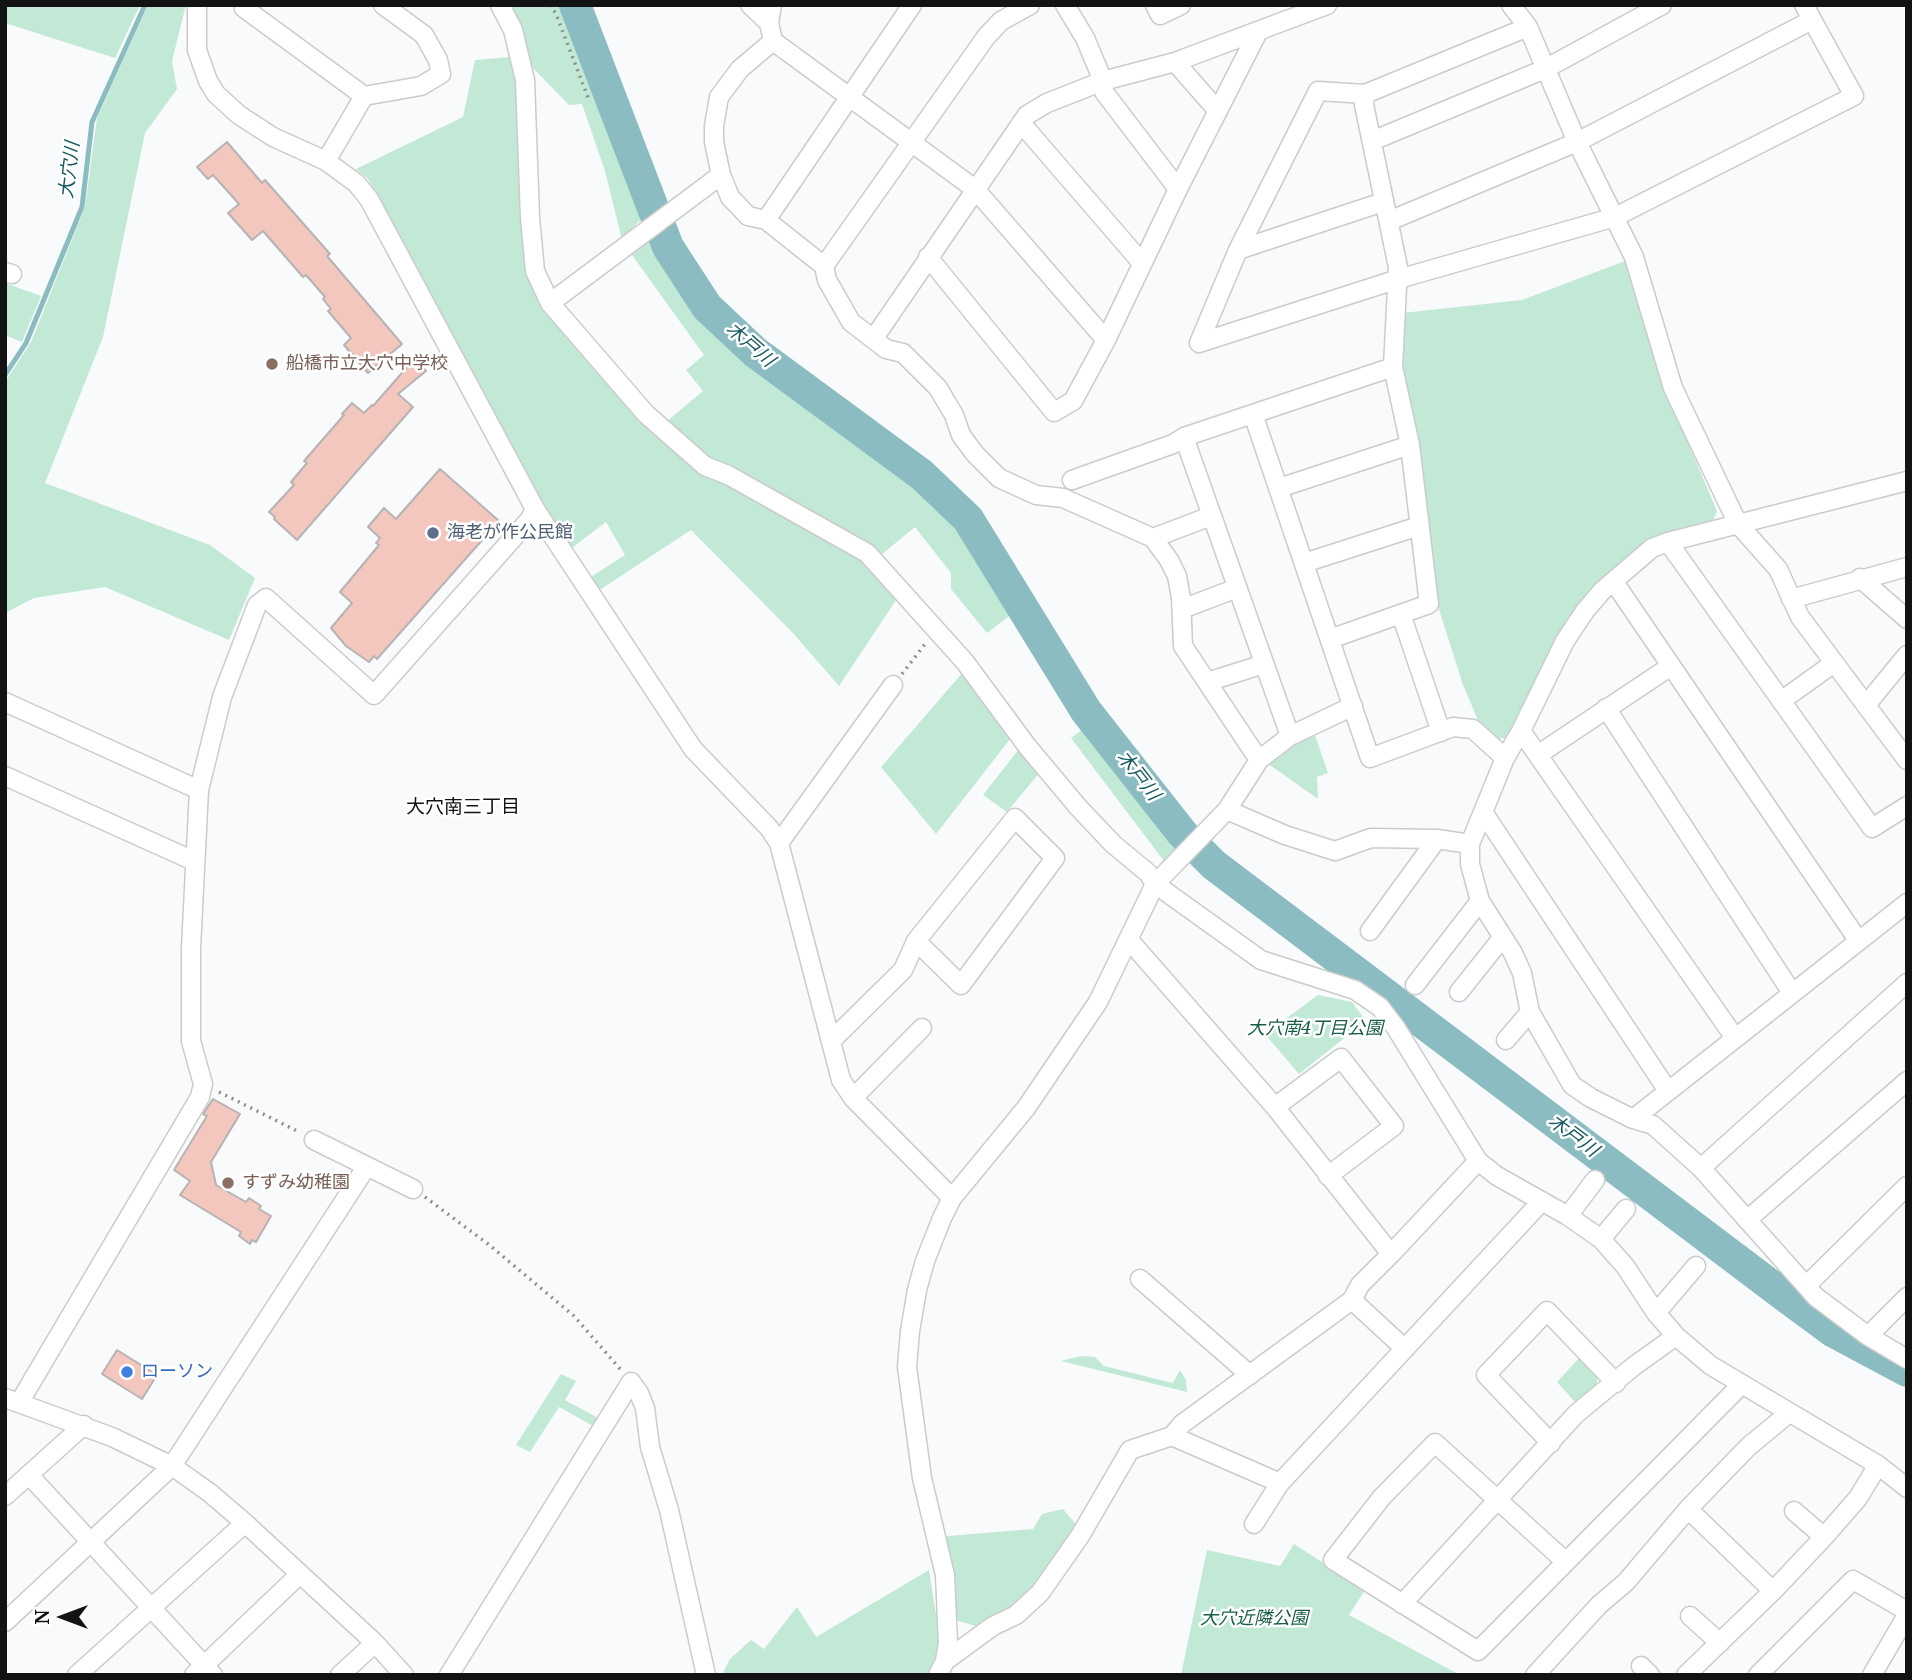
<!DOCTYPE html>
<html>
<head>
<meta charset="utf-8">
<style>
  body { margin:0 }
  #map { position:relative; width:1912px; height:1680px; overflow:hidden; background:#f9fafb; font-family:"Noto Serif",serif }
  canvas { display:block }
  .frame { position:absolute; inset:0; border:7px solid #131313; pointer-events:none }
  .north { position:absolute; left:28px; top:1582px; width:70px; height:70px; -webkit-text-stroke:5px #fff; paint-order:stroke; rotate:270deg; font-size:19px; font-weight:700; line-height:28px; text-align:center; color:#131313 }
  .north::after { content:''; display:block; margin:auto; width:24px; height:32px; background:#131313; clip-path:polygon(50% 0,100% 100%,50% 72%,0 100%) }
</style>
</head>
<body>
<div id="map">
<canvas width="1912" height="1680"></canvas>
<div class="frame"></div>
<div class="north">N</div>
</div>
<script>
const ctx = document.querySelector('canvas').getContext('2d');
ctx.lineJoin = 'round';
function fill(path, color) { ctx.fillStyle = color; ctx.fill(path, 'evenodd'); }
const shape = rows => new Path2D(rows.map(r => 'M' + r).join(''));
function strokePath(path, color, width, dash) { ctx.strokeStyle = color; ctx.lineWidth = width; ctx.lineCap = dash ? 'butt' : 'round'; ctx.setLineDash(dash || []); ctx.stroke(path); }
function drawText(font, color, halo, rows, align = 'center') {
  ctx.font = font + ' "Noto Serif","Noto Sans JP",serif'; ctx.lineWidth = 5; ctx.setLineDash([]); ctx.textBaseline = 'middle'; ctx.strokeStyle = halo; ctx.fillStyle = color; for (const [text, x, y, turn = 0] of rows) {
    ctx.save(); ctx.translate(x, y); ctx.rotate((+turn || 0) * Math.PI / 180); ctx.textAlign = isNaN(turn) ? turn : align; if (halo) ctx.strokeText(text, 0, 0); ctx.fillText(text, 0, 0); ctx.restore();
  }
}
fill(shape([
  [5,5,140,5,115,58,5,23],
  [148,5,186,5,172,61,177,89,145,133,103,337,45,483,210,545,255,578,229,640,105,587,34,598,5,613,5,382,31,342,85,207,97,118],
  [506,5,569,5,644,216,622,240,605,171,582,104,569,105,528,63],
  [509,57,519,81,528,271,534,293,642,417,727,479,859,559,898,597,839,686,792,632,691,530,595,593,586,580,625,555,606,522,568,551,536,498,377,194,367,178,356,169,463,117,475,60],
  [654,237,697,311,811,405,904,475,962,529,1012,614,987,633,951,589,951,573,915,527,881,555,707,462,665,423,703,391,686,370,704,355,627,248],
  [1625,261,1666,391,1717,511,1711,525,1608,578,1514,729,1508,737,1499,739,1478,720,1463,685,1436,600,1399,366,1402,313,1522,300],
  [5,283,41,296,22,342,5,335],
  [964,671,1014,734,936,834,881,767],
  [1091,723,1180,843,1164,861,1071,738],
  [1315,735,1328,773,1317,777,1318,799,1267,763,1297,741],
  [1019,749,1040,772,1007,812,983,795],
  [1318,995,1352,1002,1366,1021,1299,1074,1265,1034],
  [1081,1356,1095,1357,1104,1366,1173,1383,1180,1370,1186,1380,1187,1392,1061,1361],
  [1579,1358,1597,1373,1597,1386,1576,1403,1557,1382],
  [561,1374,576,1381,565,1400,598,1418,593,1426,559,1407,530,1452,516,1445],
  [1063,1509,1079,1528,1036,1591,1011,1613,979,1627,949,1618,936,1537,1033,1529,1042,1514],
  [1294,1544,1365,1590,1349,1615,1460,1675,1181,1675,1207,1550,1280,1566],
  [929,1570,941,1646,928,1675,722,1675,730,1659,751,1640,764,1649,797,1607,816,1637]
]), '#c2e9d6');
strokePath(shape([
  [5,375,26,343,82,207,92,122,145,5]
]), '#8abcc1', 5);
strokePath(shape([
  [575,5,668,247,707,307,755,352,922,475,968,519,1086,711,1182,833,1214,865,1785,1296,1834,1332,1907,1371]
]), '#8abcc1', 32);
const building = shape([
  [227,142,262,183,265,180,330,254,327,256,402,344,368,373,344,345,351,338,328,311,331,309,323,299,325,297,306,275,303,277,263,231,252,240,228,213,239,204,213,175,208,179,197,167,227,142],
  [415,358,426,371,398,394,413,407,297,540,274,519,275,517,269,512,294,485,291,482,307,463,304,461,344,415,342,414,352,403,364,413,372,405,373,406,415,358],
  [440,469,499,521,377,659,374,656,369,662,346,646,331,628,352,603,340,592,379,545,376,543,380,538,368,527,384,508,396,519,440,469],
  [213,1099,240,1114,211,1162,216,1185,246,1202,249,1198,261,1206,259,1209,271,1216,256,1242,252,1240,250,1244,239,1236,241,1232,180,1195,190,1181,174,1170,207,1116,203,1114,213,1099],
  [117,1350,157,1375,142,1399,102,1374,117,1350]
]);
fill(building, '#f4c7be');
strokePath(building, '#b5b3b3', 2);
const street = shape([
  [245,5,244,8,364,96,421,86,441,74,438,60,424,35,383,5],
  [500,5,513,30,525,80,530,217,535,271,550,303,646,414,705,466,728,475,867,553,965,662,1027,746,1078,807,1113,844,1148,873,1155,884,1261,960,1355,990,1380,1007,1396,1028,1478,1161,1497,1176,1568,1216,1601,1239,1625,1266,1656,1313,1676,1336,1710,1365,1878,1465,1907,1488],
  [750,5,769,23],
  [772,5,769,23,773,41,975,189,1106,340],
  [1065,5,1085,38,1103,81,1104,92,1178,189],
  [1155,5,1160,15,1181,5],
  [1511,5,1528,27,1577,142,1634,257,1673,388,1738,524,1778,569,1800,617,1907,760],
  [1528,27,1365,94,1318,91,1238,250,1199,343,1395,280,1615,217,1854,96,1804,5],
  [773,41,740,69,719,97,714,126,714,142,721,175,730,197,748,216,766,220,824,266,827,280,851,322,886,349,903,353,938,388,954,415,961,435,975,454,999,478,1036,495,1063,498,1153,538,1169,560,1177,576,1181,598,1183,646,1259,760],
  [1175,62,1218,111],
  [1021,123,1142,263],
  [1372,141,1545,69,1662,5],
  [326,161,364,96],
  [766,220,912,5],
  [1389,221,1577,142,1812,20],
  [1238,250,1383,202],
  [928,257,1054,412,1073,401,1106,340,1178,189,1258,32],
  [824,266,986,37,1001,21,1030,5],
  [5,272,12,274],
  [550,303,721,175],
  [874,338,1027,115,1047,103,1103,81,1175,62,1327,5],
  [1253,414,1370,758,1453,727,1473,729,1505,758],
  [1184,437,1290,736],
  [1072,480,1173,444,1184,437,1393,367],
  [1907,481,1668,542,1652,548,1602,591,1585,611,1565,641,1521,731,1505,758,1470,844,1470,864,1480,901,1513,953,1522,973,1530,1012,1572,1085,1591,1098,1633,1119,1653,1125,1701,1168,1816,1297,1868,1336,1907,1359],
  [1279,488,1410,445],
  [535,509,693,749,769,828,779,843,841,1080,853,1098,952,1198],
  [1153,538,1211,516],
  [1668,542,1872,828,1907,806],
  [1304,563,1419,526],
  [1860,578,1907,619],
  [1614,582,1858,940],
  [1791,599,1907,567],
  [1190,606,1237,588],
  [1401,614,1441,732],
  [1330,639,1429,604,1410,445,1393,367,1398,267,1364,105,1365,94],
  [1207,682,1264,664],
  [1781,701,1834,663],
  [5,702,199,790],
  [1866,705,1907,655],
  [1606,708,1792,993],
  [1521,731,1735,1038],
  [1539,754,1671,666],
  [5,776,194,861],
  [1227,810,1285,835,1335,851,1371,838,1437,839,1470,844],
  [1483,812,1668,1091],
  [779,843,893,685],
  [1370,931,1437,839],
  [1129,940,1275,1107,1391,1254],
  [1415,985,1480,901],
  [1459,992,1502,938],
  [1506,1040,1530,1012],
  [831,1041,903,970,916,941,1015,818,1055,858,961,985,916,941],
  [853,1098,922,1028],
  [1275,1107,1341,1058,1394,1126,1328,1176],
  [1633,1119,1907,903],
  [314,1140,413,1189],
  [1701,1168,1907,983],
  [1568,1216,1595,1180],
  [1747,1220,1907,1081],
  [1601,1239,1626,1209],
  [1140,1279,1250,1375],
  [1806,1286,1907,1186],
  [1352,1300,1404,1348],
  [1656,1313,1696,1266],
  [1868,1336,1907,1297],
  [5,1398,112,1437,172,1466,210,1493,245,1523,375,1643,404,1675],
  [19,1403,200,1097,203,1084,191,1041,191,948,199,790,222,697,257,605,266,598,374,695,530,519,535,509,369,199,356,183,326,161,273,137,239,115,216,94,208,81,197,50,197,5],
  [1172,1436,1280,1483],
  [1551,1443,1486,1375,1547,1311,1616,1383],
  [30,1476,213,1675],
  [5,1496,84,1425],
  [1688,1509,1773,1591],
  [1794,1511,1824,1537],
  [1254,1524,1280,1483,1542,1201],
  [1566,1562,1435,1443,1382,1497,1333,1560,1478,1651,1742,1384],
  [1402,1604,1576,1414,1634,1366,1676,1336],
  [1690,1616,1720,1643],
  [5,1622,172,1466,367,1166],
  [945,1661,993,1626,1016,1615,1040,1593,1080,1536,1130,1450,1172,1436,1182,1424,1352,1300,1360,1285,1391,1254,1478,1161],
  [1641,1666,1650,1675],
  [77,1675,245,1523],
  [194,1675,300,1574],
  [340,1675,375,1643],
  [449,1675,631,1382,639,1393,645,1408,650,1447,669,1510,706,1675],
  [938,1675,945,1661,948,1643,945,1575,922,1478,907,1367,910,1331,917,1290,925,1261,942,1218,952,1198,1026,1108,1098,1002,1155,884,1227,810,1259,760,1290,736,1353,706],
  [1535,1675,1599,1605,1626,1582,1688,1509,1748,1447,1789,1413],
  [1686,1675,1773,1591,1824,1537,1858,1498,1878,1465],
  [1758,1675,1853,1580,1907,1611],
  [1872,1675,1907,1615]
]);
strokePath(street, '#cbcbcd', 21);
strokePath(shape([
  [550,5,556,14,589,100],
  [902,674,925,644],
  [219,1092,299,1132],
  [425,1197,488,1244,574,1316,621,1370]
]), '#8d8e8e', 3.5, [2, 5]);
strokePath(street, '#fff', 18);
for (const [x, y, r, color] of [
  [272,364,7,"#8d6e63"],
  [433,533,7,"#5c6f8a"],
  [228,1183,7,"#8d6e63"],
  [127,1372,7,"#3f7fe0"]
]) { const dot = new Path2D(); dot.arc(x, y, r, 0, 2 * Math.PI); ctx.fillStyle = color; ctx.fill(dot); strokePath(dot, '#fff', 2.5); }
drawText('18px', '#785e54', '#fff', [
  ["船橋市立大穴中学校",286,364],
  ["すずみ幼稚園",242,1183]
], 'left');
drawText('18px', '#4e5e75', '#fff', [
  ["海老が作公民館",447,533]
], 'left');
drawText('italic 18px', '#175f44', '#fff', [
  ["大穴南4丁目公園",1315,1029],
  ["大穴近隣公園",1254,1619]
]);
drawText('18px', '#366cbe', '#fff', [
  ["ローソン",141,1372]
], 'left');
drawText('italic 19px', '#145a60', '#fff', [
  ["大穴川",70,170,-83],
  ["木戸川",750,345,41],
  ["木戸川",1138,776,52],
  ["木戸川",1573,1136,37]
]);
drawText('19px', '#131313', '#fff', [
  ["大穴南三丁目",463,808]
]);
</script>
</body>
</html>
